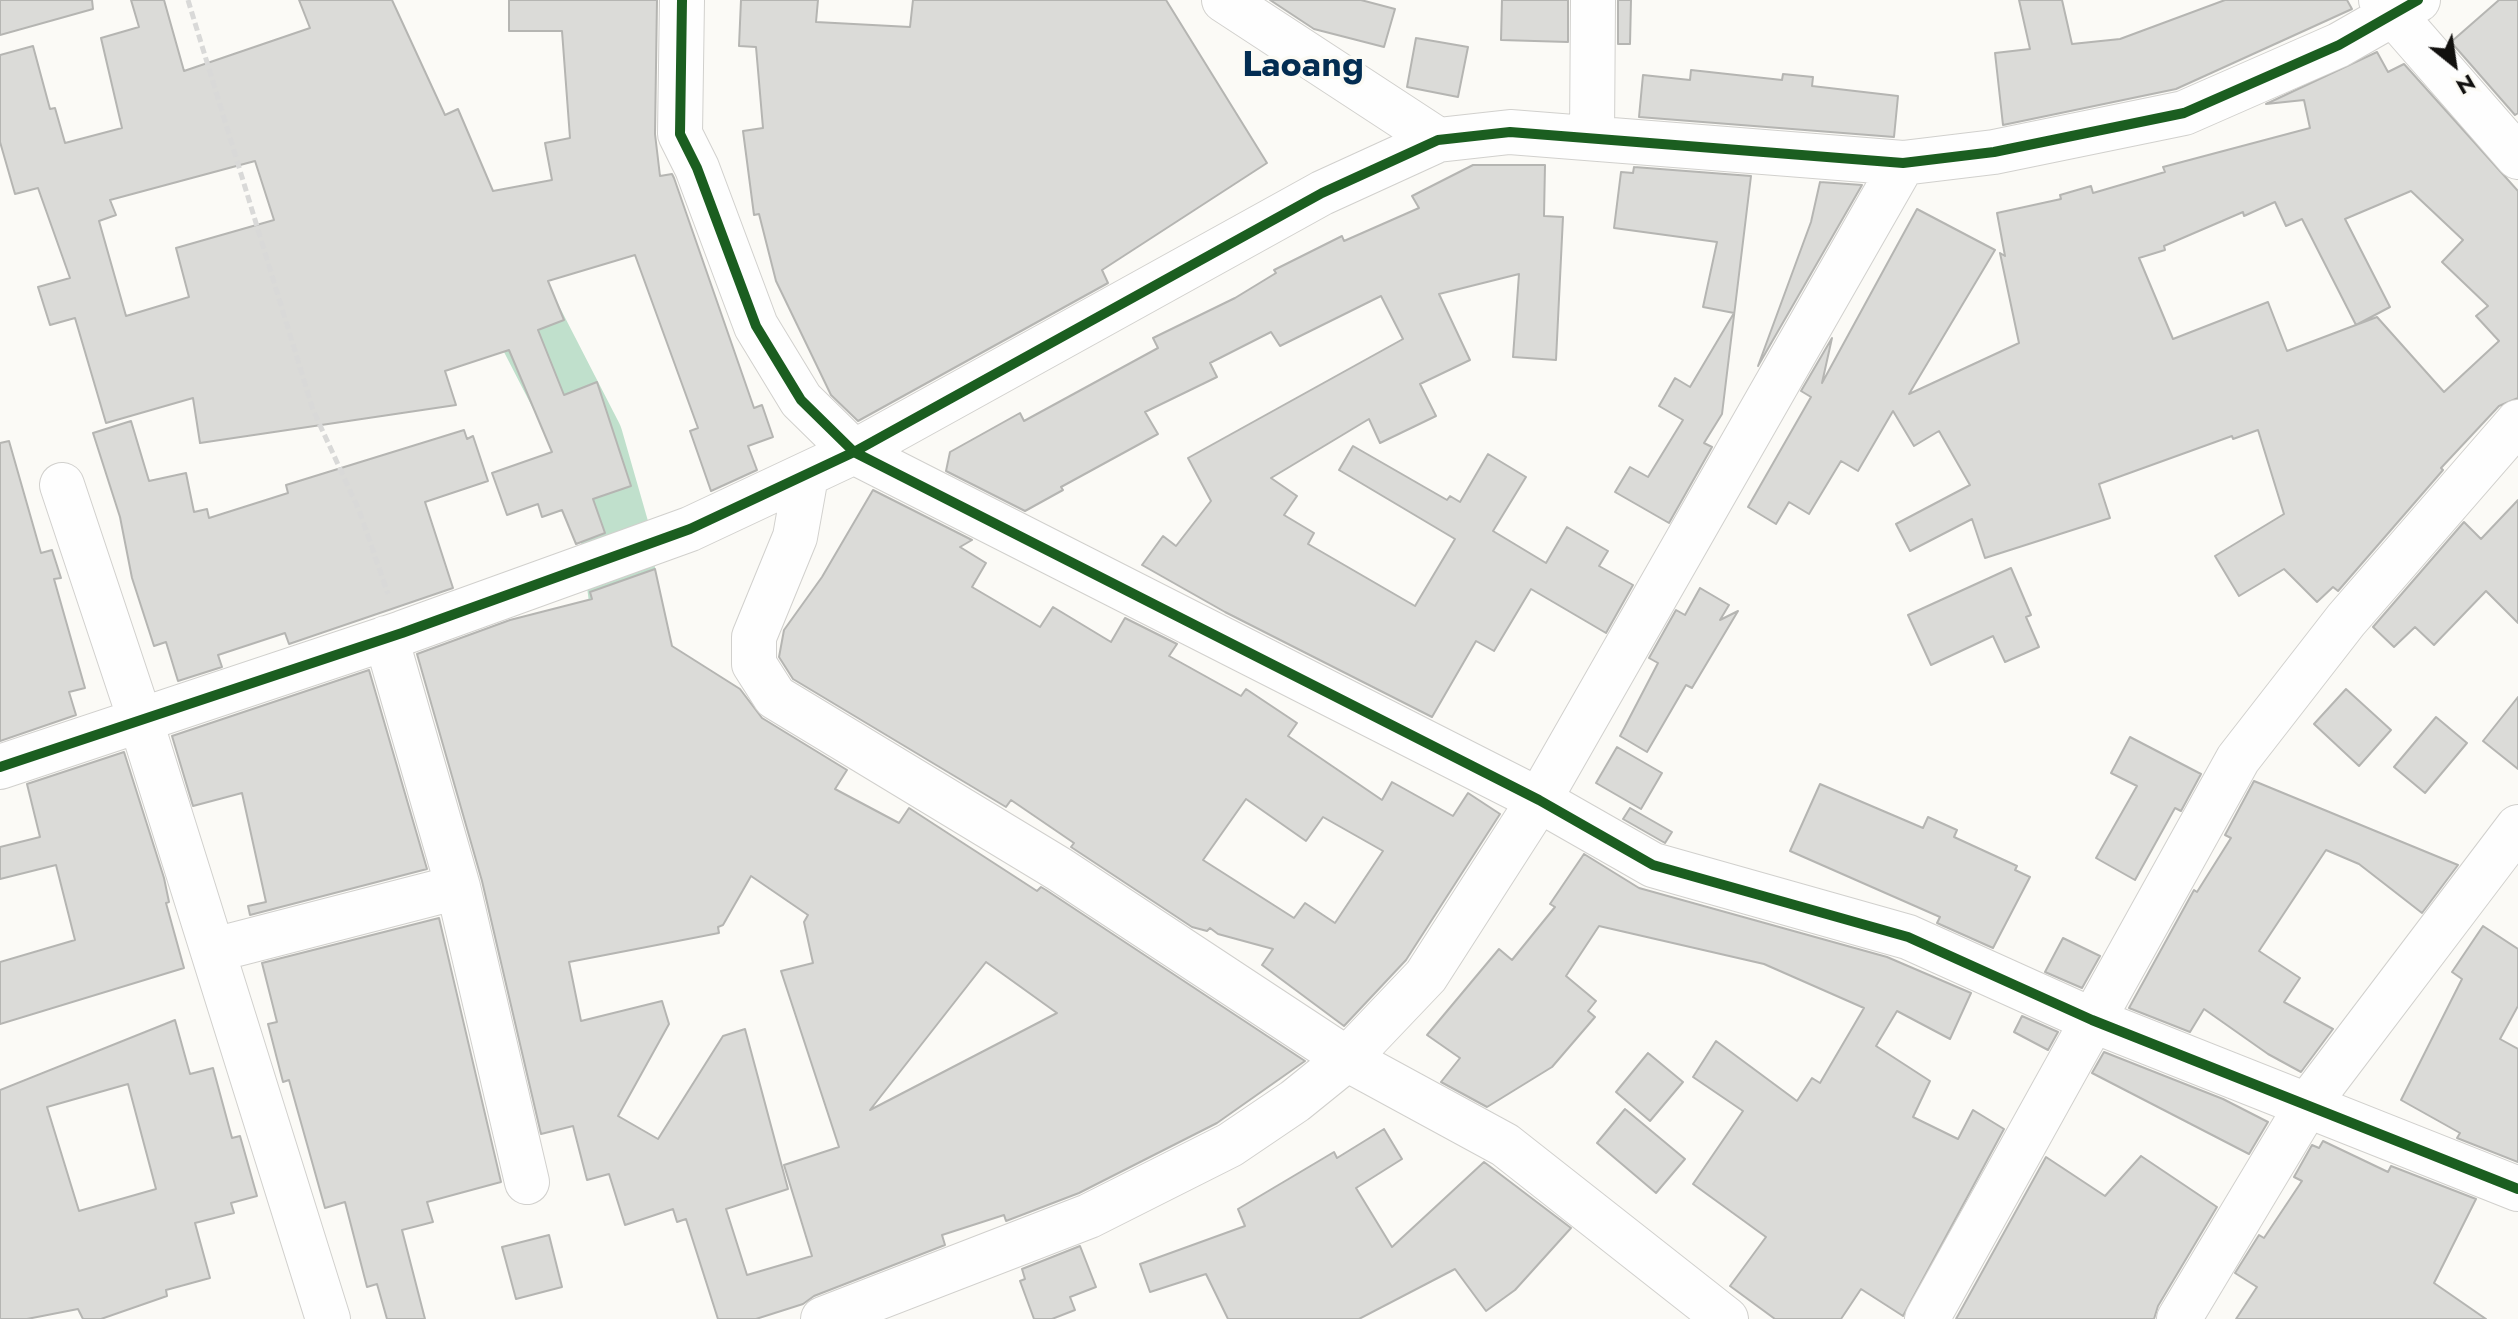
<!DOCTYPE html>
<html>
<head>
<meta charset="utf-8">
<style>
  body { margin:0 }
  #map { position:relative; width:2518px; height:1319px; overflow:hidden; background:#fbfaf6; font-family:Jost,sans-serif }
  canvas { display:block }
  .north { position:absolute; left:2414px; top:24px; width:80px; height:80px; -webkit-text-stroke:6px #fcfbf5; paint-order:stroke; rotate:150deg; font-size:22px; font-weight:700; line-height:32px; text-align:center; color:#12110f }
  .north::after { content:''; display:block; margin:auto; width:28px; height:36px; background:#12110f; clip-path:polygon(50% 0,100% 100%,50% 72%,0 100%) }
</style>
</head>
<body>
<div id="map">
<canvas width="2518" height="1319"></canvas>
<div class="north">N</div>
</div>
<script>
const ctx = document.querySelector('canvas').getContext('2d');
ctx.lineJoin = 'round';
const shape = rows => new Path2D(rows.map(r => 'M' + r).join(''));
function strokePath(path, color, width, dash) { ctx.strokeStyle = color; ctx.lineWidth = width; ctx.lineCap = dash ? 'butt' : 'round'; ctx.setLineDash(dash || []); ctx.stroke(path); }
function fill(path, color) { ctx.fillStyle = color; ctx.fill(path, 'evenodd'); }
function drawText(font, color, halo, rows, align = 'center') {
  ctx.font = font + ' Jost,sans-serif'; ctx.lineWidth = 7; ctx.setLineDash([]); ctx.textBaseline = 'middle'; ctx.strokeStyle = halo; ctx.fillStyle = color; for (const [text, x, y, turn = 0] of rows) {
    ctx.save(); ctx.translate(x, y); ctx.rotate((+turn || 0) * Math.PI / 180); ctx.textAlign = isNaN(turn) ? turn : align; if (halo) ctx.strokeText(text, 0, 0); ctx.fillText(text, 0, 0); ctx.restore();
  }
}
strokePath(shape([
  [511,289,588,439,615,533,632,659,623,675]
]), '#c0e0cc', 70);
const building = shape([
  [0,0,92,0,93,9,0,35,0,0],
  [131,0,164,0,184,71,310,28,299,0,392,0,445,115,458,109,493,191,552,180,545,143,570,138,562,31,509,31,509,0,657,0,655,134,660,176,672,174,674,178,754,408,762,405,773,437,748,446,757,470,711,491,690,431,698,428,635,255,548,281,564,320,538,330,564,395,597,382,631,486,593,499,605,533,576,544,562,510,542,517,538,504,507,515,492,473,552,452,509,350,445,371,456,405,200,443,193,398,106,423,75,318,50,325,38,287,70,278,38,188,15,194,0,142,0,55,33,46,50,109,55,108,65,143,122,128,101,38,139,27,131,0],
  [255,161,274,220,176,248,189,297,126,316,99,221,116,215,110,200,255,161],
  [741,0,818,0,816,22,910,27,913,0,1166,0,1267,163,1102,270,1108,283,858,421,831,395,776,281,759,214,754,215,743,131,763,128,756,47,739,46,741,0],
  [1270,0,1361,0,1395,9,1384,47,1314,29,1270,0],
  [1502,0,1568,0,1568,42,1501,40,1502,0],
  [1618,0,1631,0,1630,44,1618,44,1618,0],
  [2019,0,2062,0,2072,44,2120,39,2225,0,2347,0,2352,9,2176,89,2003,125,1995,53,2030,49,2019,0],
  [2499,0,2518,0,2518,113,2515,115,2451,42,2499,0],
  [1416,38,1468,47,1458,97,1407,87,1416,38],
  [2377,52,2388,72,2404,64,2518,191,2518,398,2499,406,2441,468,2443,470,2338,591,2333,587,2317,602,2284,569,2239,596,2215,556,2284,514,2258,430,2233,439,2232,436,2099,484,2110,518,1985,558,1972,519,1910,551,1896,524,1970,485,1939,431,1914,446,1893,411,1858,471,1841,461,1809,514,1789,502,1776,524,1748,507,1811,397,1801,391,1832,338,1822,383,1917,209,1995,250,1909,394,2019,343,2000,253,2005,256,1997,213,2061,199,2060,195,2091,186,2093,193,2165,172,2163,167,2310,128,2304,100,2266,104,2377,52],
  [2411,191,2463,240,2442,262,2488,306,2476,316,2499,341,2444,392,2377,317,2287,351,2268,302,2173,339,2139,258,2165,250,2164,246,2243,212,2244,216,2275,202,2286,226,2302,219,2356,325,2390,307,2345,219,2411,191],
  [1691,70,1782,80,1783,74,1813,77,1812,86,1898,96,1894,137,1639,117,1643,75,1690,80,1691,70],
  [1473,165,1545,165,1544,216,1563,217,1556,360,1513,357,1519,274,1439,294,1470,360,1420,384,1436,416,1380,443,1369,419,1271,478,1297,496,1284,515,1314,533,1308,544,1415,606,1455,539,1339,470,1353,446,1447,500,1450,496,1460,502,1488,454,1526,477,1493,531,1546,563,1567,527,1608,551,1599,566,1633,585,1606,633,1531,589,1494,651,1476,641,1432,717,1225,612,1142,565,1163,536,1176,546,1211,501,1188,458,1403,339,1381,296,1280,346,1271,332,1210,363,1217,377,1145,412,1158,434,1061,487,1063,490,1025,511,946,471,950,452,1020,413,1024,421,1158,348,1153,338,1235,298,1276,273,1274,270,1342,236,1344,241,1419,208,1412,196,1473,165],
  [1634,167,1751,176,1722,414,1704,443,1712,447,1669,523,1615,492,1630,467,1648,477,1683,420,1659,406,1675,378,1690,387,1734,313,1703,307,1717,242,1614,228,1621,172,1633,173,1634,167],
  [1820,182,1862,185,1758,366,1811,222,1820,182],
  [131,421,149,481,186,473,194,512,207,509,209,518,288,493,286,485,464,430,467,439,473,436,488,481,425,502,453,588,289,644,285,633,218,655,222,667,178,681,166,642,154,646,132,578,120,517,93,433,131,421],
  [9,441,41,553,52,550,61,578,54,579,85,688,69,692,76,715,0,741,0,443,9,441],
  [873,490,972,540,960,547,986,563,972,587,1040,627,1053,607,1111,642,1125,618,1177,644,1169,656,1241,696,1246,689,1297,723,1288,736,1382,800,1392,782,1453,816,1468,793,1500,814,1406,960,1344,1026,1262,965,1273,949,1218,934,1210,928,1207,931,1192,927,1071,847,1074,843,1011,800,1006,807,793,679,779,657,784,630,822,577,873,490],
  [1246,799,1306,841,1323,817,1383,851,1335,923,1305,903,1294,918,1203,860,1246,799],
  [2518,500,2518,623,2486,591,2434,645,2415,627,2394,647,2373,627,2464,522,2481,539,2518,500],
  [2011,568,2031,615,2026,617,2039,647,2005,662,1993,636,1931,665,1908,615,2011,568],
  [655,569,672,646,740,689,762,718,847,770,835,789,899,823,909,808,1037,891,1041,887,1046,890,1305,1061,1217,1123,1079,1193,1006,1221,1004,1215,942,1235,945,1245,814,1296,803,1304,756,1319,718,1319,686,1219,677,1222,673,1209,625,1225,609,1174,587,1180,573,1126,541,1134,482,881,417,654,510,620,592,599,590,592,655,569],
  [751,876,808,915,804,922,813,963,781,971,839,1147,784,1165,812,1256,747,1275,726,1209,788,1189,745,1029,723,1036,658,1139,618,1116,669,1024,662,1001,581,1021,569,962,719,933,718,927,723,925,751,876],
  [986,962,1057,1013,870,1110,986,962],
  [1700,588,1729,605,1720,620,1738,611,1692,688,1686,685,1647,752,1620,736,1658,663,1649,658,1676,610,1685,615,1700,588],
  [369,670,427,869,250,915,248,906,266,902,242,793,193,806,172,736,369,670],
  [2346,689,2391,730,2359,766,2314,724,2346,689],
  [2518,697,2518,769,2483,741,2518,697],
  [2436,717,2467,743,2425,793,2394,767,2436,717],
  [2130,737,2201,774,2181,811,2175,808,2135,880,2096,858,2137,786,2111,773,2130,737],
  [1617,747,1662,773,1641,809,1596,783,1617,747],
  [124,752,164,878,169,902,166,903,184,968,0,1024,0,962,75,940,56,865,0,879,0,847,40,837,27,784,124,752],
  [2254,781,2458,865,2422,913,2359,864,2326,850,2259,951,2300,978,2284,1002,2333,1029,2301,1072,2268,1054,2204,1009,2190,1032,2129,1008,2194,890,2197,892,2231,838,2225,835,2254,781],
  [1820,784,1923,828,1928,817,1957,830,1954,837,2017,866,2015,870,2030,877,1993,948,1937,923,1940,917,1790,851,1820,784],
  [1630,808,1672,832,1665,843,1623,819,1630,808],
  [1584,854,1639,888,1887,957,1971,993,1950,1039,1897,1011,1876,1046,1930,1081,1913,1117,1958,1139,1973,1110,2004,1129,1903,1316,1861,1289,1841,1319,1775,1319,1730,1286,1766,1237,1693,1184,1743,1111,1693,1077,1716,1041,1797,1101,1812,1078,1820,1083,1864,1008,1764,964,1599,926,1566,976,1596,1001,1588,1011,1595,1017,1552,1067,1487,1107,1441,1082,1460,1058,1427,1035,1499,949,1512,960,1555,907,1550,904,1584,854],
  [439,918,501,1182,427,1202,433,1222,402,1230,425,1319,387,1319,377,1284,367,1287,345,1202,325,1208,289,1080,283,1082,268,1024,277,1022,262,963,439,918],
  [2483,926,2518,949,2518,1006,2500,1039,2518,1049,2518,1162,2457,1138,2460,1133,2401,1100,2462,979,2452,972,2483,926],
  [2063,938,2100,956,2082,988,2045,972,2063,938],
  [2022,1016,2058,1032,2048,1050,2014,1032,2022,1016],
  [175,1020,190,1074,213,1068,232,1138,240,1136,257,1196,231,1203,234,1213,195,1223,210,1278,166,1290,167,1296,101,1319,83,1319,78,1309,27,1319,0,1319,0,1090,175,1020],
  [128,1084,156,1189,79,1211,47,1107,128,1084],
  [2104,1052,2223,1099,2268,1122,2249,1154,2092,1073,2104,1052],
  [1648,1053,1683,1082,1650,1121,1616,1092,1648,1053],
  [1625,1109,1685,1159,1656,1193,1597,1143,1625,1109],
  [1384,1129,1402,1159,1356,1188,1392,1247,1484,1162,1571,1228,1515,1290,1486,1311,1455,1269,1359,1319,1228,1319,1206,1274,1150,1292,1140,1264,1245,1226,1238,1209,1334,1152,1337,1158,1384,1129],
  [2323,1141,2388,1172,2391,1166,2476,1199,2434,1283,2486,1319,2236,1319,2257,1287,2235,1273,2259,1235,2264,1238,2302,1181,2294,1177,2312,1145,2319,1148,2323,1141],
  [2141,1156,2217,1207,2158,1306,2154,1319,1956,1319,2046,1157,2105,1196,2141,1156],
  [549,1235,562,1287,516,1299,502,1247,549,1235],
  [1080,1246,1096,1287,1070,1297,1075,1310,1052,1319,1034,1319,1020,1281,1025,1279,1022,1269,1080,1246]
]);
fill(building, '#dbdbd8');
strokePath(building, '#b5b5b2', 2);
const minor = shape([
  [682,0,680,134,697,168,756,326,801,400,854,452,1539,800,1653,865,1908,937,2092,1020,2518,1189],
  [1224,0,1438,140],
  [2381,0,2518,157],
  [1592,137,1593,0],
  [806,476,795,537,754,637,754,664,775,697,1059,869,1347,1059,1505,1145,1726,1319],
  [62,485,141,722,328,1319],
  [386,638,458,887,527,1182],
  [0,767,402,633,690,529,854,452,1322,193,1438,140,1510,132,1903,163,1994,152,2184,113,2339,45,2418,0],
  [214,950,458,887],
  [823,1319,1089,1216,1230,1145,1295,1101,1347,1059,1426,976,1539,800,1903,163],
  [1927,1319,2238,759,2346,620,2518,422],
  [2179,1319,2308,1104,2518,827]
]);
strokePath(minor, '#d1d0cd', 46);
strokePath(shape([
  [188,0,313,410,359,510,388,594]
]), '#d9d9d8', 5, [8, 4]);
strokePath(minor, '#fefefe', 44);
strokePath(shape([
  [682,0,680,134,697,168,756,326,801,400,854,452,1539,800,1653,865,1908,937,2092,1020,2518,1189],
  [0,767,402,633,690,529,854,452,1322,193,1438,140,1510,132,1903,163,1994,152,2184,113,2339,45,2418,0]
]), '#1b5e20', 10);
drawText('bold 36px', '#032d52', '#fcfbf5', [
  ["Laoang",1303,67]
]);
</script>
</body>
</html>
